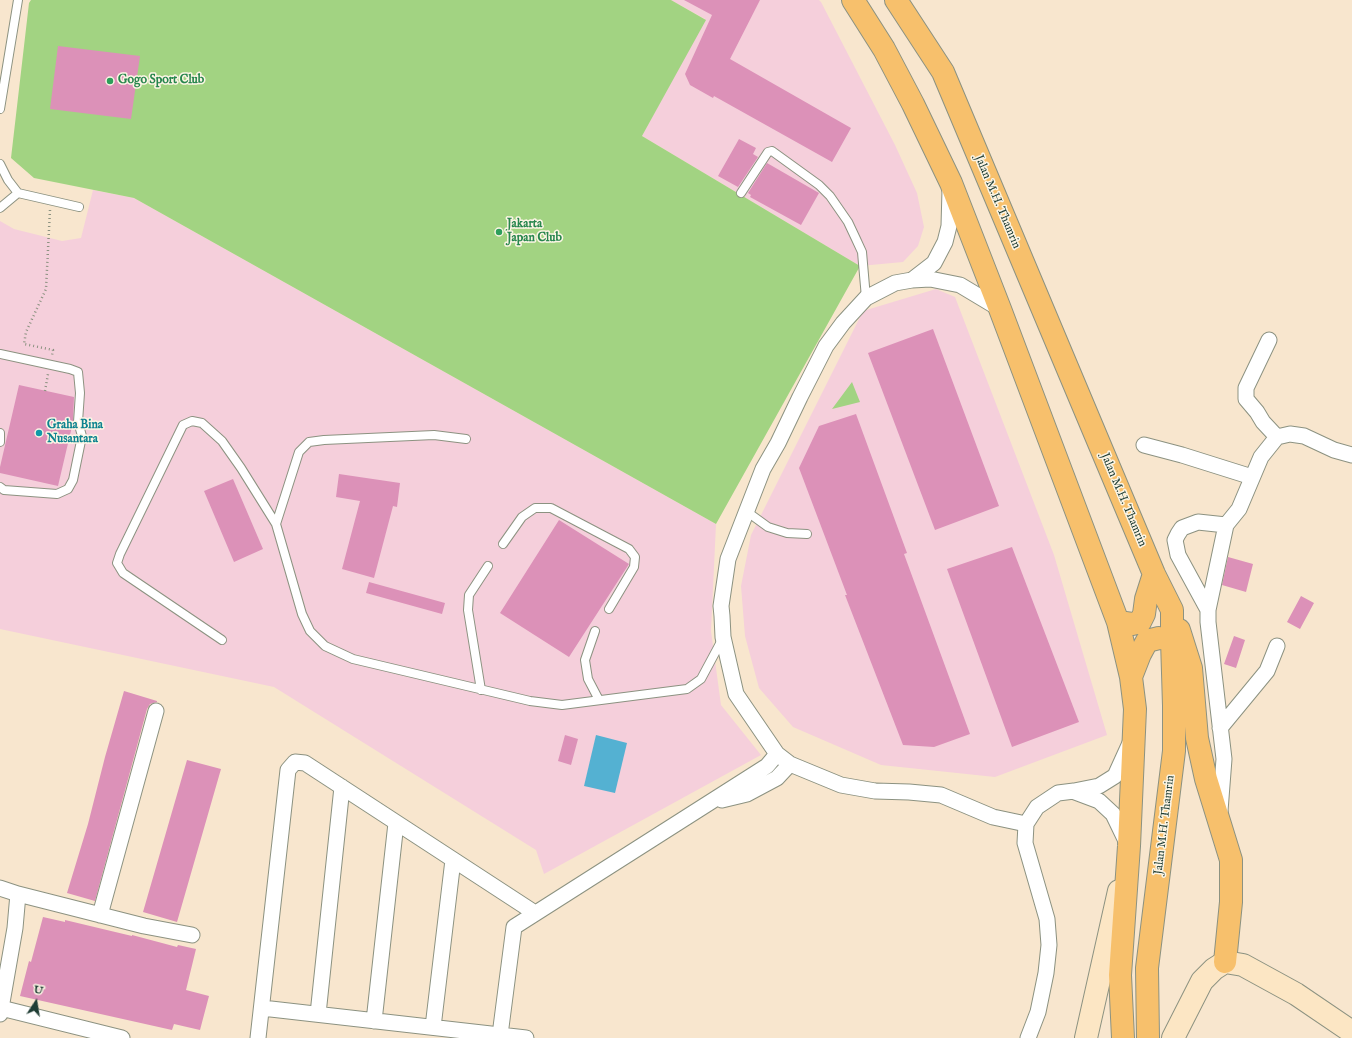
<!DOCTYPE html>
<html>
<head>
<meta charset="utf-8">
<style>
  body { margin:0 }
  #map { position:relative; width:1352px; height:1038px; overflow:hidden; background:#f8e6ce; font-family:"IM FELL English",serif }
  canvas { display:block }
  .north { position:absolute; left:16px; top:982px; width:40px; height:40px; -webkit-text-stroke:3px #fcf5e5; paint-order:stroke; rotate:12deg; font-size:11px; font-weight:700; line-height:16px; text-align:center; color:#1f3d34 }
  .north::after { content:''; display:block; margin:auto; width:14px; height:18px; background:#1f3d34; clip-path:polygon(50% 0,100% 100%,50% 72%,0 100%) }
</style>
</head>
<body>
<div id="map">
<canvas width="1352" height="1038"></canvas>
<div class="north">U</div>
</div>
<script>
const ctx = document.querySelector('canvas').getContext('2d');
ctx.lineJoin = 'round';
function fill(path, color) { ctx.fillStyle = color; ctx.fill(path, 'evenodd'); }
const shape = rows => new Path2D(rows.map(r => 'M' + r).join(''));
function strokePath(path, color, width, dash) { ctx.strokeStyle = color; ctx.lineWidth = width; ctx.lineCap = dash ? 'butt' : 'round'; ctx.setLineDash(dash || []); ctx.stroke(path); }
function drawText(font, color, halo, rows, align = 'center') {
  ctx.font = font + ' "IM FELL English",serif'; ctx.lineWidth = 3; ctx.setLineDash([]); ctx.textBaseline = 'middle'; ctx.strokeStyle = halo; ctx.fillStyle = color; for (const [text, x, y, turn = 0] of rows) {
    ctx.save(); ctx.translate(x, y); ctx.rotate((+turn || 0) * Math.PI / 180); ctx.textAlign = isNaN(turn) ? turn : align; if (halo) ctx.strokeText(text, 0, 0); ctx.fillText(text, 0, 0); ctx.restore();
  }
}
fill(shape([
  [671,0,819,0,821,2,895,145,917,193,924,227,918,246,903,262,860,266,642,136,705,19],
  [93,190,134,198,716,524,711,631,721,705,761,755,544,874,536,850,274,687,0,629,0,221,14,229,62,241,81,238],
  [936,289,955,297,1054,555,1107,735,995,777,881,765,793,727,759,688,745,636,741,586,751,535,863,311]
]), '#f5cfdb');
fill(shape([
  [31,0,671,0,706,20,642,136,860,266,716,524,134,198,34,178,11,158,29,3],
  [852,382,860,402,832,409]
]), '#a2d382');
fill(shape([
  [596,735,627,743,615,793,584,786]
]), '#54b1d2');
fill(shape([
  [684,0,760,0,730,59,851,128,832,162,714,96,713,98,690,85,685,74,712,15],
  [58,46,140,56,131,119,50,109],
  [739,139,756,148,753,154,758,157,738,187,718,176],
  [767,163,819,193,801,225,750,197,751,195,748,193],
  [933,329,999,506,935,530,868,353],
  [19,385,74,397,73,422,58,486,0,473,0,467],
  [856,414,907,553,904,554,970,734,934,747,903,745,845,595,847,595,799,468,819,426],
  [339,474,400,483,397,507,393,506,374,578,342,569,360,501,336,497],
  [233,479,263,549,234,562,204,491],
  [559,520,629,564,569,657,500,613],
  [1012,547,1079,722,1012,747,947,569],
  [1228,557,1253,564,1246,592,1222,585],
  [369,582,445,603,442,614,366,593],
  [1301,596,1314,603,1300,629,1287,622],
  [1234,636,1245,640,1236,668,1224,664],
  [124,691,157,701,157,702,150,704,147,709,95,901,67,893,88,824,105,757],
  [565,735,578,739,571,765,558,761],
  [187,760,221,769,177,922,143,912],
  [43,917,65,922,65,920,132,936,132,935,177,947,178,945,196,949,186,990,209,996,200,1030,174,1024,172,1030,20,996,29,961,31,962]
]), '#dc91b8');
const service = shape([
  [0,109,18,0],
  [0,164,8,180,18,193,79,207],
  [741,193,768,152,772,151,819,185,830,196,848,222,856,239,862,252,866,298],
  [0,208,18,193],
  [0,354,70,369,78,372,80,393,78,422,82,436,73,480,68,489,57,494,4,490,0,487],
  [0,433,0,442],
  [746,511,768,527,787,533,807,534],
  [276,524,299,452,309,442,324,440,434,435,466,439],
  [503,544,522,517,535,508,551,508,629,549,635,557,634,567,609,609],
  [595,631,585,660,588,679,599,700],
  [222,640,123,573,117,563,120,554,183,425,192,421,202,423,222,441,241,468,276,524,302,614,310,631,325,646,353,659,530,701,562,705,687,689,701,679,723,638],
  [481,690,468,610,469,595,488,566]
]);
const minor = shape([
  [912,280,934,263,945,242,949,226,950,190],
  [1000,309,960,285,930,279,912,280,895,283,866,298,843,323,826,346,800,397,778,443,763,469,728,559,721,606,722,616,723,637,736,694,777,754,790,764,841,785,875,791,909,792,941,795,993,817,1026,824],
  [1269,340,1246,388,1246,399,1257,412,1263,422,1277,437],
  [1144,445,1182,455,1252,477],
  [1208,610,1226,525],
  [1220,728,1267,671,1277,646],
  [1075,792,1099,801,1113,814,1127,843],
  [722,800,747,794,777,778,790,764],
  [1220,811,1224,759,1208,622,1208,610,1178,555,1175,540,1178,534,1182,528,1198,522,1226,525,1239,509,1261,457,1277,437,1290,434,1304,436,1334,450,1352,455],
  [0,888,18,894,15,928,0,1014],
  [18,894,144,926,192,935],
  [100,915,156,711],
  [1,1008,122,1038],
  [262,1008,526,1038],
  [318,1014,342,787],
  [374,1021,396,823],
  [433,1027,453,860],
  [500,1035,514,927,767,766,777,754],
  [258,1038,288,770,295,762,305,763,535,913],
  [1028,1038,1038,1012,1046,973,1049,945,1047,919,1025,843,1026,824,1037,807,1058,793,1074,791,1099,786,1115,776,1130,743]
]);
const secondary = shape([
  [1086,1038,1119,891],
  [1173,1038,1202,981,1214,969,1225,962,1243,965,1296,994,1352,1032]
]);
const primary = shape([
  [853,0,884,49,913,104,951,183,1000,309,1118,622,1131,677,1135,709,1129,846,1120,975,1123,1038],
  [896,0,943,72,1154,574,1172,610,1172,640,1174,706,1174,751,1147,968,1148,1038],
  [1118,622,1132,624,1140,622,1144,614,1146,599,1154,574],
  [1179,630,1191,668,1197,738,1206,779,1231,860,1231,902,1225,962],
  [1131,677,1140,654,1147,641,1159,638,1172,640]
]);
strokePath(service, '#8c9281', 10);
strokePath(minor, '#8c9281', 17);
strokePath(secondary, '#8c9281', 24);
strokePath(primary, '#8c9281', 24);
strokePath(shape([
  [50,210,46,289,26,332,24,344,53,350,52,355],
  [45,391,48,374]
]), '#8c9281', 2.5, [1, 3]);
strokePath(service, '#fff', 8);
strokePath(minor, '#fff', 15);
strokePath(secondary, '#fce6c4', 22);
strokePath(primary, '#f7c06c', 22);
for (const [x, y, r, color] of [
  [110,81,4,"#2e9e5b"],
  [499,232,4,"#2e9e5b"],
  [39,433,4,"#0f9aa8"]
]) { const dot = new Path2D(); dot.arc(x, y, r, 0, 2 * Math.PI); ctx.fillStyle = color; ctx.fill(dot); strokePath(dot, '#fcf5e5', 1.5); }
drawText('bold 12px', '#27864d', '#fcf5e5', [
  ["Gogo Sport Club",118,81],
  ["Jakarta",507,225],
  ["Japan Club",507,239]
], 'left');
drawText('12px', '#1f3d34', '#fcf5e5', [
  ["Jalan M.H. Thamrin",997,202,67],
  ["Jalan M.H. Thamrin",1123,500,67],
  ["Jalan M.H. Thamrin",1165,825,-83]
]);
drawText('bold 12px', '#0d838f', '#fcf5e5', [
  ["Graha Bina",47,426],
  ["Nusantara",47,440]
], 'left');
</script>
</body>
</html>
